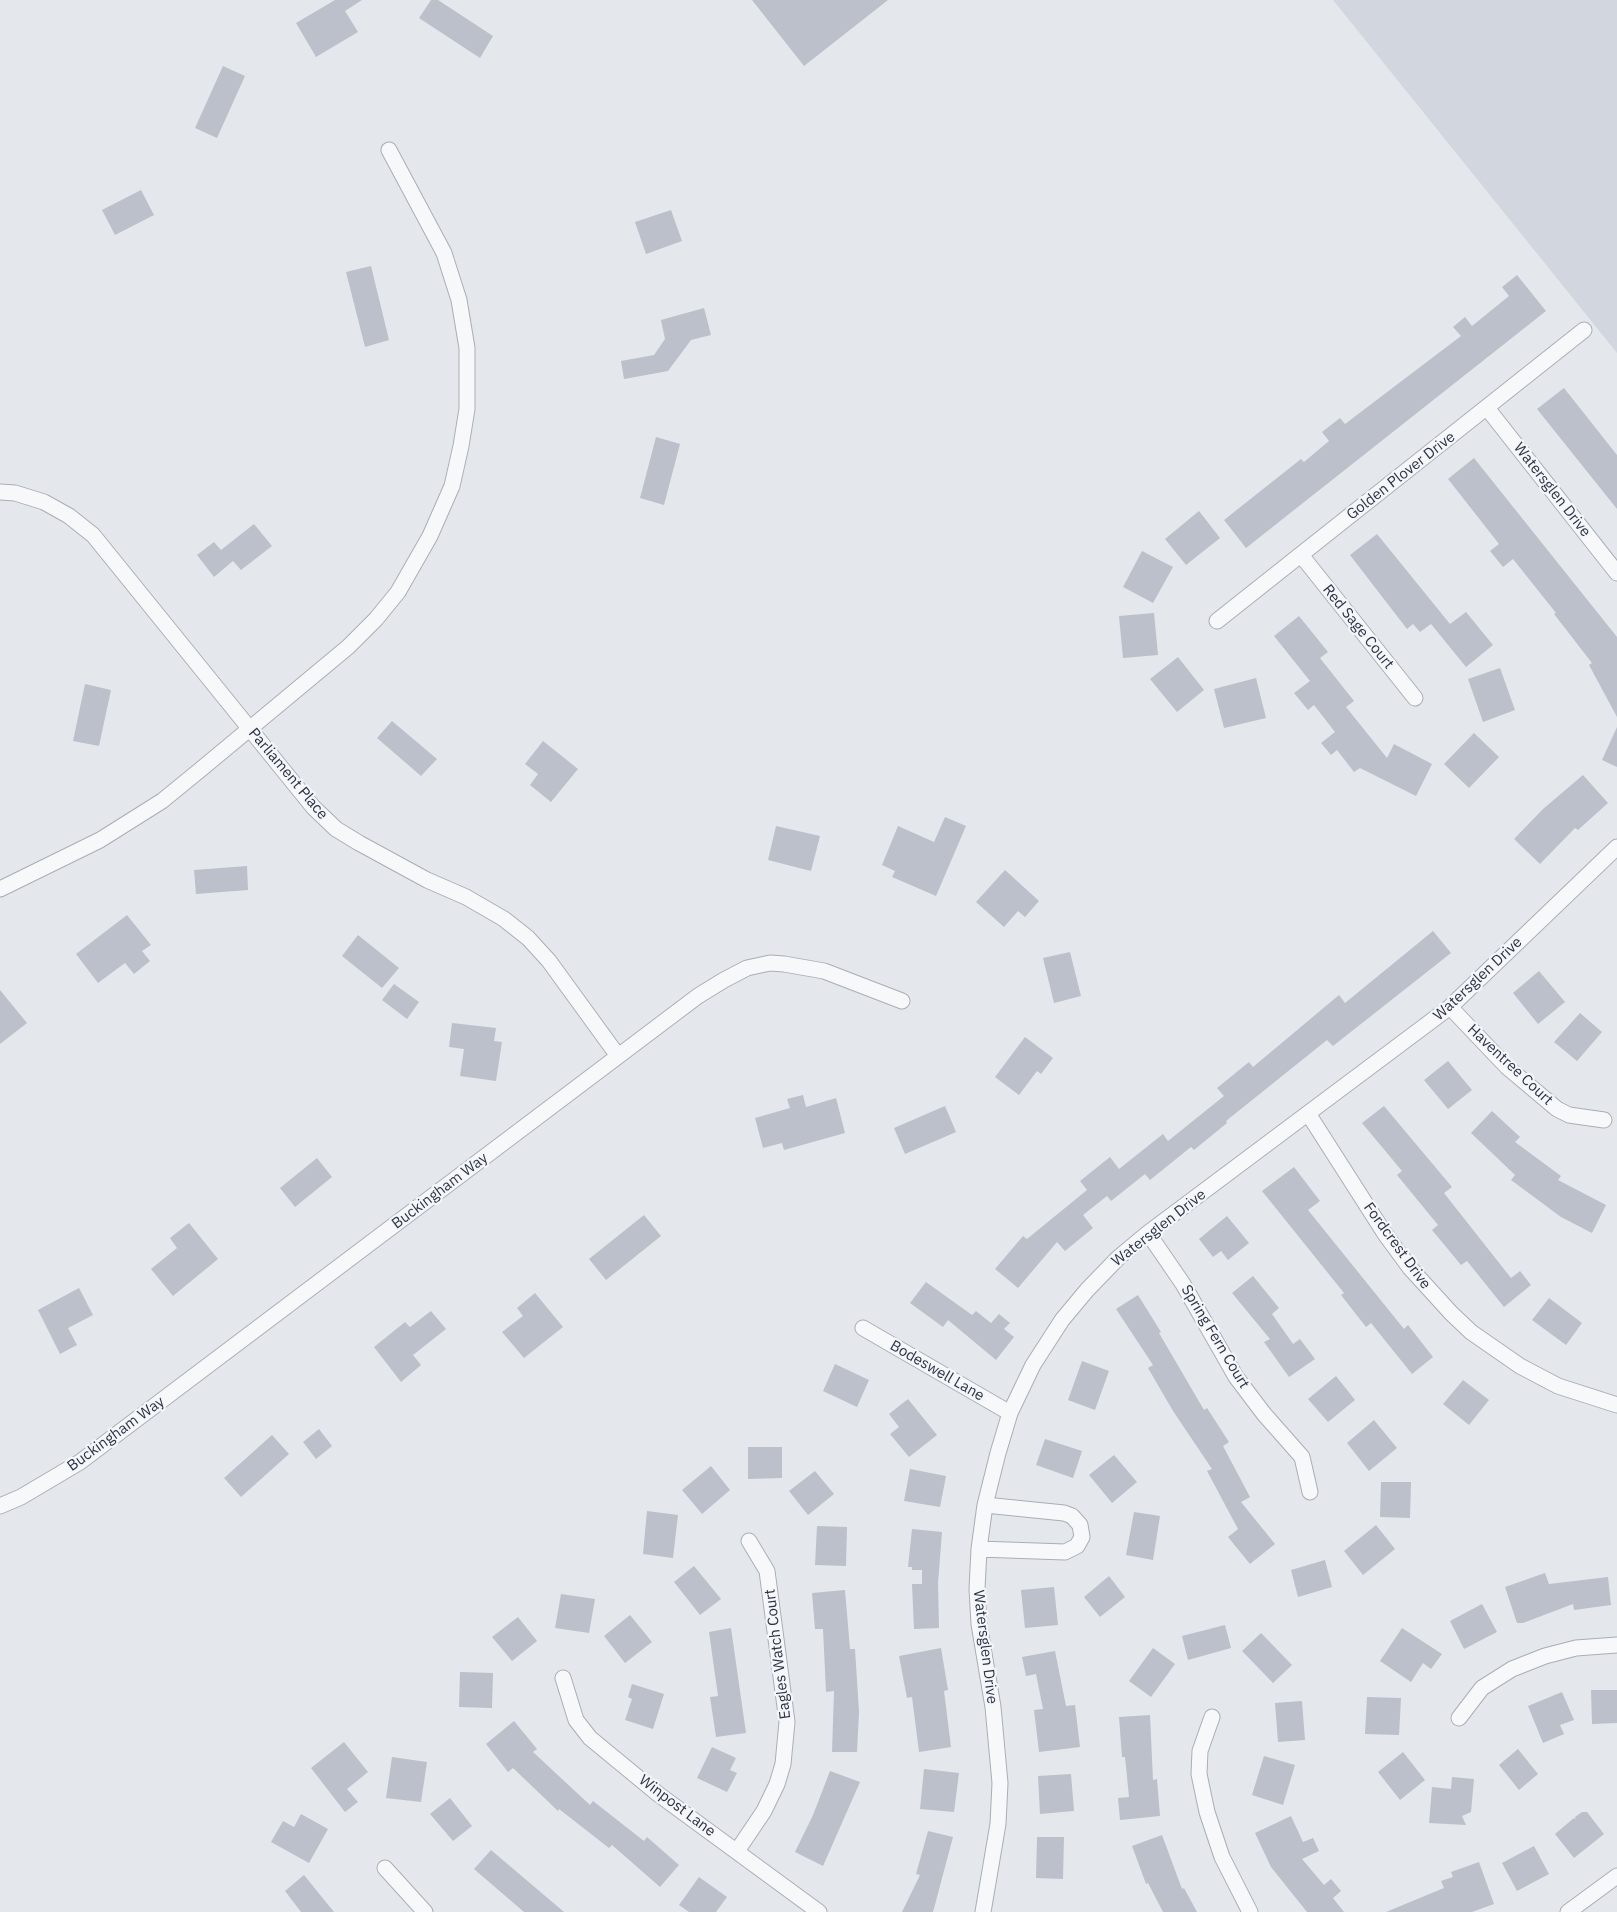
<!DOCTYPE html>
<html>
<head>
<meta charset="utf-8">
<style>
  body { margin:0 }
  canvas { display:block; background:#e4e7ec }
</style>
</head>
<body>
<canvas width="1617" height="1912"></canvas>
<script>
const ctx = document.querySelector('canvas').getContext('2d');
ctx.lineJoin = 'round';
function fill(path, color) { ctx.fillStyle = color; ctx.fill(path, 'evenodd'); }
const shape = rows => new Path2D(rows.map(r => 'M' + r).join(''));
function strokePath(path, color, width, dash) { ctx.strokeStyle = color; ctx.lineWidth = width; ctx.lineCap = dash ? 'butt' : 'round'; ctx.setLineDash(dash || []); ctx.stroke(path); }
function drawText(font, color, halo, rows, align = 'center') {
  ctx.font = font + ' "IBM Plex Sans",sans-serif'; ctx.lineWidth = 4.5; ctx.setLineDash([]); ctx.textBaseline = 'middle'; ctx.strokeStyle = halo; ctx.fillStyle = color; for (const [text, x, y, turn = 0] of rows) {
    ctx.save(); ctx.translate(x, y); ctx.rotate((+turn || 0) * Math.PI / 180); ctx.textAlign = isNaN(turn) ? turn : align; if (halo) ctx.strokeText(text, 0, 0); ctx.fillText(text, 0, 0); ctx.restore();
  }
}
fill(shape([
  [1333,0,1617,0,1617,353]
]), '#d2d6de');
fill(shape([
  [335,0,362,0,345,11,358,32,316,57,296,23],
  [431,0,438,0,493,36,480,58,419,18],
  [752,0,888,0,804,66],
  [223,66,245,76,217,138,195,128],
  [141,190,154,215,115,235,102,210],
  [671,210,682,241,646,254,635,222],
  [371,266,389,340,365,347,346,272],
  [1517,275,1546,311,1246,548,1224,520,1301,459,1304,462,1329,441,1322,432,1340,418,1345,424,1461,336,1453,327,1465,317,1472,326,1509,296,1502,287],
  [704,308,711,335,691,340,668,371,624,379,621,361,654,355,665,339,661,320],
  [1564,388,1617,455,1617,509,1537,409],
  [656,437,680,444,664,505,640,498],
  [1474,458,1617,637,1617,717,1589,665,1592,663,1554,614,1556,613,1513,559,1503,567,1490,551,1499,544,1448,479],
  [1199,511,1220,538,1186,565,1165,539],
  [254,524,272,546,241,570,233,561,214,577,197,555,214,542,221,550],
  [1377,534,1450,624,1466,612,1493,645,1466,667,1431,624,1420,632,1413,624,1407,629,1350,555],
  [1142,551,1173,567,1153,603,1123,587],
  [1154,613,1158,655,1123,658,1119,616],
  [1299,616,1328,652,1320,658,1354,701,1346,707,1387,758,1394,744,1432,764,1416,796,1360,768,1354,772,1337,750,1331,755,1321,743,1335,732,1314,705,1308,710,1294,693,1310,681,1274,636],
  [1178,657,1204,690,1177,712,1150,679],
  [1500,668,1515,710,1483,722,1468,679],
  [1256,678,1266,718,1224,728,1214,689],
  [85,684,111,690,99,746,73,741],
  [392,721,437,759,421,776,377,738],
  [1617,727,1617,767,1602,760],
  [1474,733,1499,757,1469,788,1444,764],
  [543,741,578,769,551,802,530,785,538,774,525,764],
  [1583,775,1608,803,1578,830,1575,828,1540,864,1514,839,1543,809],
  [945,817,966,826,936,896,892,877,895,871,882,865,898,826,934,842],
  [776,826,820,836,811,871,768,860],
  [247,866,248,890,196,894,194,870],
  [1005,870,1039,901,1025,917,1018,911,1004,927,976,902],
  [127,915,151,945,142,951,150,961,134,974,125,963,98,983,76,954],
  [1433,931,1451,953,1333,1046,1327,1040,1226,1121,1227,1123,1194,1150,1191,1147,1150,1180,1145,1174,1111,1201,1107,1196,1083,1215,1093,1228,1065,1251,1057,1242,1018,1288,995,1269,1023,1236,1027,1239,1087,1190,1080,1181,1110,1157,1119,1169,1163,1134,1168,1141,1224,1096,1217,1088,1249,1062,1253,1067,1339,995,1345,1003],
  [358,935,399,968,382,988,342,956],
  [1070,952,1081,996,1054,1003,1043,958],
  [1539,971,1565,1002,1538,1024,1513,993],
  [394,984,419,1002,407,1019,382,1000],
  [0,990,27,1023,0,1044],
  [1580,1013,1602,1032,1577,1061,1554,1042],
  [452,1023,496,1028,494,1041,502,1042,496,1081,460,1076,464,1049,449,1047],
  [1025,1037,1053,1058,1041,1074,1037,1071,1019,1095,995,1077],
  [1448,1061,1472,1090,1448,1109,1424,1080],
  [803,1095,806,1107,836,1098,845,1133,784,1150,782,1143,763,1148,755,1118,790,1108,787,1099],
  [945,1106,956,1132,905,1154,894,1128],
  [1384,1106,1452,1187,1444,1193,1511,1278,1520,1271,1531,1285,1504,1307,1467,1261,1461,1265,1432,1230,1438,1225,1397,1175,1402,1171,1362,1123],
  [1492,1111,1520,1137,1515,1142,1561,1176,1558,1180,1606,1205,1592,1233,1561,1217,1511,1180,1515,1175,1471,1133],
  [317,1158,332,1177,295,1207,280,1188],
  [1294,1167,1320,1201,1308,1210,1404,1329,1408,1325,1433,1357,1412,1374,1371,1323,1366,1327,1341,1295,1344,1293,1262,1191],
  [644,1215,661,1236,606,1280,589,1259],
  [1227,1216,1249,1243,1228,1260,1221,1251,1213,1257,1199,1239],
  [189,1223,218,1259,173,1296,151,1269,177,1248,170,1238],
  [1253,1276,1279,1308,1272,1314,1293,1344,1300,1339,1315,1359,1289,1377,1264,1342,1270,1339,1232,1293],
  [926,1282,972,1315,976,1311,991,1323,999,1314,1010,1323,1004,1329,1014,1337,996,1360,948,1320,943,1327,910,1303],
  [79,1288,93,1315,68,1328,77,1345,60,1354,38,1310],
  [535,1293,563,1327,524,1358,502,1332,523,1316,517,1308],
  [1138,1295,1161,1332,1159,1333,1204,1410,1207,1408,1229,1442,1223,1446,1250,1497,1241,1502,1275,1544,1250,1564,1228,1537,1238,1529,1207,1471,1212,1469,1173,1411,1148,1368,1153,1365,1116,1309],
  [1549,1298,1582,1323,1566,1345,1532,1320],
  [431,1311,446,1329,413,1355,421,1365,401,1382,374,1347,405,1322,410,1327],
  [1082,1361,1109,1371,1095,1410,1068,1400],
  [835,1364,869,1380,857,1407,823,1391],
  [1336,1376,1355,1400,1328,1422,1308,1399],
  [1463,1380,1489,1400,1469,1425,1443,1404],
  [908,1399,937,1435,909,1457,890,1434,899,1427,889,1414],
  [1374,1420,1397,1448,1369,1471,1347,1443],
  [319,1429,332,1446,316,1459,303,1442],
  [272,1435,289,1454,241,1497,224,1478],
  [1045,1439,1082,1451,1073,1478,1036,1465],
  [748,1447,782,1447,782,1478,748,1479],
  [1114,1455,1137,1482,1112,1503,1089,1475],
  [711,1466,730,1490,702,1514,682,1490],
  [910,1469,946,1476,940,1507,904,1501],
  [815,1471,834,1494,808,1515,789,1491],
  [1381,1482,1411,1482,1410,1518,1380,1517],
  [647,1511,678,1515,673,1558,643,1554],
  [1134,1512,1160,1516,1153,1560,1126,1555],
  [1376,1525,1395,1549,1363,1575,1344,1551],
  [817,1526,847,1527,846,1566,815,1565],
  [912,1529,942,1532,938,1583,939,1628,914,1629,912,1584,922,1584,922,1570,912,1570,912,1567,908,1567],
  [1325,1560,1332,1587,1298,1597,1291,1570],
  [694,1566,721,1599,700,1615,674,1582],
  [1545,1573,1549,1584,1608,1577,1611,1605,1574,1610,1573,1604,1523,1623,1517,1623,1505,1587],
  [1109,1576,1125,1597,1100,1617,1084,1597],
  [1054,1587,1058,1625,1025,1628,1021,1590],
  [845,1590,850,1649,855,1649,859,1712,857,1752,832,1752,834,1691,826,1692,823,1629,815,1629,812,1593],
  [561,1594,595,1599,589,1633,555,1628],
  [1482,1604,1497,1632,1464,1649,1450,1621],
  [630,1615,652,1642,625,1663,604,1636],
  [518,1617,537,1641,512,1661,492,1637],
  [1225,1625,1231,1648,1188,1660,1182,1636],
  [731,1628,746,1733,716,1737,710,1697,718,1696,709,1632],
  [1402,1628,1442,1654,1431,1669,1423,1663,1411,1682,1380,1661],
  [1261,1633,1292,1665,1273,1683,1242,1651],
  [941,1648,948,1690,944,1691,951,1747,919,1752,912,1697,907,1698,899,1656],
  [1153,1648,1175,1664,1151,1697,1129,1681],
  [1055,1651,1066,1706,1075,1705,1080,1747,1039,1752,1034,1710,1043,1709,1036,1674,1026,1676,1022,1657],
  [460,1672,493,1673,492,1708,459,1707],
  [632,1684,664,1694,653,1729,625,1720,632,1699,628,1697],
  [1591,1690,1617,1690,1617,1723,1592,1724],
  [1562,1692,1574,1720,1560,1725,1564,1734,1543,1743,1528,1706],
  [1367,1697,1401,1698,1399,1735,1365,1734],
  [1302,1701,1305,1740,1278,1742,1275,1703],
  [1150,1715,1153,1780,1157,1779,1160,1816,1120,1820,1118,1798,1129,1797,1125,1757,1122,1757,1119,1717],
  [514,1721,537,1749,533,1752,590,1805,593,1801,644,1841,647,1837,679,1865,660,1887,612,1845,609,1848,559,1809,558,1811,513,1768,508,1772,486,1744],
  [344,1742,368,1772,347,1789,358,1802,345,1812,311,1768],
  [712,1747,736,1758,730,1770,737,1773,727,1792,697,1778],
  [1518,1749,1538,1774,1519,1790,1499,1765],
  [1403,1752,1425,1780,1400,1800,1378,1772],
  [1264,1756,1295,1765,1283,1805,1252,1795],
  [392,1757,427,1762,421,1802,386,1798],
  [924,1769,959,1773,954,1812,920,1809],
  [830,1771,860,1782,823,1866,795,1852,813,1815],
  [1071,1774,1074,1811,1040,1814,1038,1776],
  [1452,1777,1474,1779,1471,1812,1462,1816,1466,1825,1429,1823,1432,1787,1451,1789],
  [450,1798,472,1826,453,1841,430,1814],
  [1582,1812,1587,1812,1604,1834,1574,1858,1555,1834,1574,1818,1576,1819,1575,1817],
  [301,1814,328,1829,309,1863,271,1842,283,1821,294,1827],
  [1291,1816,1303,1842,1313,1838,1319,1851,1302,1859,1324,1885,1331,1879,1341,1891,1333,1898,1344,1912,1307,1912,1271,1867,1255,1833],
  [928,1831,953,1837,933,1912,902,1912,920,1875,916,1874],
  [1162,1835,1182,1889,1184,1888,1197,1912,1163,1912,1148,1883,1146,1884,1132,1846],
  [1037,1837,1064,1837,1063,1879,1036,1878],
  [1534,1846,1549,1874,1517,1891,1502,1863],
  [491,1850,544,1895,564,1912,524,1912,474,1869],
  [1479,1862,1494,1904,1472,1912,1386,1912,1444,1888,1441,1881,1453,1877,1451,1872],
  [304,1875,334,1912,301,1912,285,1891],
  [699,1877,727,1897,716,1912,689,1912,679,1905]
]), '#bbc0ca');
const street = shape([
  [1487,408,1617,573],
  [0,492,15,493,44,502,69,516,93,535,313,807,336,829,359,843,427,880,466,897,504,919,528,938,549,961,618,1056],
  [1301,555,1415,698],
  [1217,621,1584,330],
  [0,889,100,840,162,801,200,770,348,647,376,619,398,592,430,536,452,486,461,446,467,409,467,348,459,300,444,253,389,150],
  [1450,1007,1507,1067,1557,1109,1569,1115,1604,1120],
  [1309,1115,1385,1234,1410,1268,1451,1313,1471,1332,1520,1366,1558,1386,1617,1405],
  [1148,1233,1183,1284,1236,1377,1264,1414,1302,1457,1310,1492],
  [863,1328,1010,1413],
  [0,1506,21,1497,80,1462,698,996,724,980,747,968,770,963,784,964,824,971,902,1001],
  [979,1549,1065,1552,1077,1546,1082,1537,1080,1525,1072,1516,1064,1513,985,1505],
  [563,1678,576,1720,590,1738,658,1794,819,1912],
  [1212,1717,1200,1751,1199,1774,1207,1812,1222,1857,1250,1912],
  [1459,1718,1482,1688,1512,1669,1545,1656,1576,1648,1617,1645],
  [737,1851,764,1811,777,1784,783,1764,787,1722,767,1571,749,1541],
  [385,1868,425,1912],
  [983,1912,998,1824,1000,1783,993,1707,979,1624,977,1589,979,1549,985,1505,998,1453,1010,1413,1033,1365,1062,1320,1087,1290,1118,1258,1148,1233,1450,1007,1617,847],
  [1568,1912,1617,1876]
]);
strokePath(street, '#a9aeb7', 17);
strokePath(street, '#f7f8fa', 15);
drawText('15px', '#2b3445', '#f4f6f9', [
  ["Golden Plover Drive",1401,476,-38],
  ["Watersglen Drive",1552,490,52],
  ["Red Sage Court",1358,627,51],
  ["Parliament Place",288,774,50],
  ["Watersglen Drive",1478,979,-43],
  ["Haventree Court",1510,1065,43],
  ["Buckingham Way",440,1191,-37],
  ["Watersglen Drive",1159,1228,-38],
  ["Fordcrest Drive",1397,1246,54],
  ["Spring Fern Court",1215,1337,59],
  ["Bodeswell Lane",937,1371,30],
  ["Buckingham Way",116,1434,-36],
  ["Watersglen Drive",985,1647,83],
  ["Eagles Watch Court",778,1654,-97],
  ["Winpost Lane",677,1806,37]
]);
</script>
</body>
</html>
